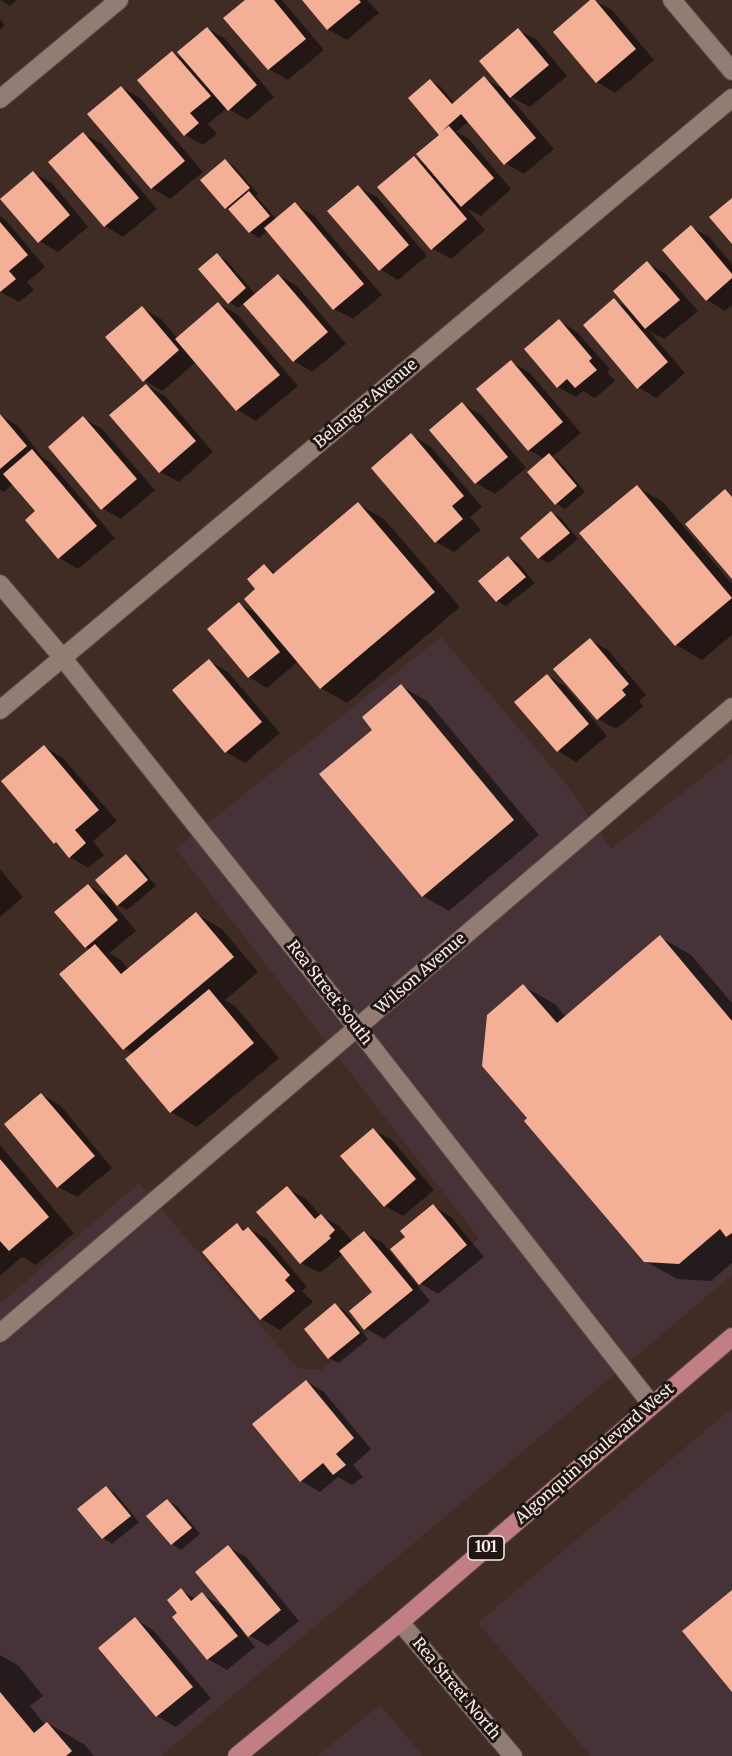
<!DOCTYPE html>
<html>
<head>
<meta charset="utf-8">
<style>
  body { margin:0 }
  canvas { display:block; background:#402c25 }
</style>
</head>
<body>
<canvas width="732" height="1756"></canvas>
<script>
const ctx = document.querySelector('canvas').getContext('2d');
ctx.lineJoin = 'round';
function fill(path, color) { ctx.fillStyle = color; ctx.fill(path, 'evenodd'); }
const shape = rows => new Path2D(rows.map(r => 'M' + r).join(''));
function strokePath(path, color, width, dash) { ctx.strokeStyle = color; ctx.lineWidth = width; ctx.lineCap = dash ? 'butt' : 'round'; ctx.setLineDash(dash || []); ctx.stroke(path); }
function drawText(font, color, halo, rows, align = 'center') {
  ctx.font = font + ' Merriweather,serif'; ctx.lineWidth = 6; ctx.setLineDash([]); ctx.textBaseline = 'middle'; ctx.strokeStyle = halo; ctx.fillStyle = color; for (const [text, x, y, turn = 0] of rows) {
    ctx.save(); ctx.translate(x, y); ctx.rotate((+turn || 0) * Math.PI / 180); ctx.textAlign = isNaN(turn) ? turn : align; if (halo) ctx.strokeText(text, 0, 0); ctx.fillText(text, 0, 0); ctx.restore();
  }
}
fill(shape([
  [441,637,566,784,611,849,732,754,732,1275,161,1756,0,1756,0,1304,139,1183,297,1368,322,1370,479,1238,176,849],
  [732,1408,732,1756,591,1756,478,1623],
  [380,1705,423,1756,317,1756]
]), '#473337');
fill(shape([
  [1,0,17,0,10,6],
  [247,0,282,0,324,50,288,80,269,69,226,18],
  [304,0,367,0,379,13,347,40,328,29],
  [593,0,612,10,654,60,615,93,597,82],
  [0,19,5,25,0,30],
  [207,28,225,39,274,97,247,120,227,108,208,124,217,134,203,145,185,135,172,53,186,61],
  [518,30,537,40,567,76,530,107,509,96,554,149,524,174,505,163,469,121,456,132,468,138,511,189,481,216,466,208,485,230,451,259,432,248,414,158,428,166,441,135,431,81,440,86,454,103,484,78,505,90],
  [121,87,140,98,203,172,170,199,152,188],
  [84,134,102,144,157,209,123,237,105,226],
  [225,161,234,166,258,194,256,196,277,220,295,204,313,215,382,295,353,319,334,309,267,231,259,238,250,232,233,212,226,208],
  [33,173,52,183,88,227,58,252,39,241],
  [358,187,377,197,427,256,398,280,380,269],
  [0,216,5,219,45,267,27,282,34,290,19,302,0,292],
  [691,227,709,237,732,264,732,305,725,311,707,300],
  [217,255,226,260,256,295,279,275,297,286,346,344,312,372,294,361,244,303,238,308,229,302],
  [647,263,666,274,698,311,664,339,649,331,685,373,656,398,638,387,614,300,629,309],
  [219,304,237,314,298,386,256,421,237,410,196,362,162,391,144,380,142,308,161,319,177,338],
  [559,321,577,332,610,369,607,372,615,381,595,398,583,391,576,397,558,387],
  [511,362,530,373,581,433,552,457,559,461,585,492,565,509,556,503,545,459,529,450],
  [146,385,165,396,213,452,179,482,160,472],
  [462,404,481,415,526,468,495,494,476,483,431,430],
  [0,415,18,426,43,458,50,462,115,538,78,569,59,558,37,511,13,484,4,492,0,490],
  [84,418,102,429,155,490,121,519,102,508],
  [411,435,430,446,482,507,470,517,481,530,454,552,436,542],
  [637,487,663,502,732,584,732,635,702,660,676,645,581,533],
  [358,504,384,519,460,607,347,703,321,688,299,661,267,688,249,677,239,604,260,616,257,589,265,566,276,573],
  [552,513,561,518,578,539,549,563,539,558],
  [508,557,518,563,535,583,506,606,497,601],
  [590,640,608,650,646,695,639,701,644,706,616,729,598,719],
  [209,661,228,672,280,733,245,763,226,752,174,690],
  [547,676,565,686,607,736,576,762,558,751,516,702],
  [401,686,427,701,539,835,449,911,423,896,375,730],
  [45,747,63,758,117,821,93,841,104,855,88,868,70,857,60,846,55,842],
  [126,856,136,861,156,886,127,910,112,902,136,931,109,953,121,960,129,970,196,914,222,929,258,972,225,1000,235,1006,279,1058,197,1127,171,1112,127,1059,134,1054,124,1048,90,950,86,947,88,885,112,899],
  [0,869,23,897,0,917],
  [660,937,691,955,732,1003,732,1263,711,1281,677,1279,645,1261,529,1119,523,986,555,1004,566,1017],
  [42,1095,60,1105,112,1168,77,1197,58,1187],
  [373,1130,392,1140,434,1190,403,1216,385,1206],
  [0,1145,74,1233,36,1265,22,1257,0,1276],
  [287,1188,306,1199,321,1216,339,1226,353,1242,364,1233,383,1243,430,1301,384,1339,365,1328,374,1292,343,1254,320,1273,301,1263],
  [433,1206,451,1217,484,1257,438,1294,420,1283,407,1237],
  [237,1225,246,1230,248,1228,267,1239,307,1287,302,1291,313,1302,280,1330,261,1319,204,1252],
  [335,1305,345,1311,368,1339,339,1363,329,1358],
  [306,1381,324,1392,371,1449,353,1465,363,1477,352,1485,338,1477,320,1492,301,1481,254,1424],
  [106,1488,115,1493,139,1522,112,1544,103,1538,79,1509],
  [168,1501,177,1506,200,1534,181,1550,172,1544],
  [228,1547,246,1557,299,1621,268,1646,243,1632,255,1647,227,1670,208,1659,174,1617,179,1613,181,1590,196,1599,202,1594,227,1609],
  [135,1619,153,1630,211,1698,176,1727,157,1716,100,1648],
  [0,1655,19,1666,43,1696,30,1706,45,1725,48,1723,85,1745,94,1756,0,1756]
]), '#0007');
fill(shape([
  [245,0,274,0,306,39,268,70,223,18],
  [302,0,359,0,361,2,327,30],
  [590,0,595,0,636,49,596,83,553,32],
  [207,27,257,85,228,111,177,52],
  [518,28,549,65,510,98,479,61],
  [172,51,211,96,190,113,199,123,184,136,137,80],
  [484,76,536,138,504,165,461,114,442,131,449,126,494,178,461,207,416,154,439,135,408,98,430,79,452,104],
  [121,86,185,161,151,189,87,114],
  [83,132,139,198,104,227,48,162],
  [414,156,467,219,431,250,377,187],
  [225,159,250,188,225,209,200,180],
  [33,171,70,215,38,243,0,199],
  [358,185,409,245,379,271,327,211],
  [249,191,270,216,249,233,228,209],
  [732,198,732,244,709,217],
  [295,202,364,284,333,310,264,228],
  [0,222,28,255,9,271,16,279,0,292],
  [691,225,732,274,732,278,706,301,662,250],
  [217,253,246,288,228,304,198,269],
  [647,261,680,300,645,329,613,291],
  [278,274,328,332,293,362,243,304],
  [614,298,668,362,637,389,583,325],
  [218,302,280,375,236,411,175,339],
  [142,306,179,350,143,382,105,337],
  [559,319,592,358,589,361,597,370,575,388,567,379,557,388,524,349],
  [511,360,563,422,528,451,476,389],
  [146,384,196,441,159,473,109,415],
  [462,402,508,457,475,484,429,430],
  [0,414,27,446,0,469],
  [83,416,137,479,101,510,48,447],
  [411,433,464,496,452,506,463,519,435,543,371,468],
  [32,449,97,526,58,559,25,520,35,511,3,474],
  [549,453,577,486,555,505,527,472],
  [637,485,732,598,675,646,579,533],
  [725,489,732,497,732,579,685,524],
  [358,502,435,592,320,689,244,599,255,589,247,579,264,564,273,574],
  [551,511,570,533,538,559,520,538],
  [508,556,526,577,496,602,478,581],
  [239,602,280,652,248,678,207,629],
  [590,638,629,684,622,690,626,695,597,720,553,669],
  [209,659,262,722,225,753,172,690],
  [547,674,589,724,557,752,514,702],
  [401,684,514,820,422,897,319,774,372,730,362,717],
  [44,745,99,810,75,830,86,843,69,858,56,842,54,844,1,781],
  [126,854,148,880,117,906,95,880],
  [88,884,118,920,85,948,54,912],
  [196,912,234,957,123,1050,59,974,95,944,121,974],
  [660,935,732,1021,732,1233,726,1237,720,1229,679,1264,644,1262,524,1121,527,1118,482,1066,487,1015,523,984,557,1023],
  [209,989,254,1043,170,1113,125,1059],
  [41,1093,95,1156,57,1188,4,1124],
  [373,1128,416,1179,384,1207,340,1156],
  [0,1159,49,1217,9,1251,0,1241],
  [287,1186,315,1219,321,1214,335,1230,329,1236,331,1238,300,1264,256,1212],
  [433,1204,467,1245,419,1285,390,1249,405,1237,400,1231],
  [237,1223,243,1231,248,1227,290,1275,285,1280,295,1291,260,1320,202,1252],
  [364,1231,413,1290,364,1330,349,1311,372,1292,339,1251],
  [335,1303,360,1333,328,1359,304,1329],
  [306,1380,354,1438,336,1454,346,1465,333,1475,323,1463,300,1482,252,1424],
  [106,1486,131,1516,102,1539,77,1509],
  [167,1499,192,1528,171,1545,146,1516],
  [228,1545,281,1610,248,1637,195,1572],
  [181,1588,191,1601,202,1592,238,1636,207,1660,172,1617,177,1613,167,1600],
  [732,1590,732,1692,682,1631],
  [135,1617,193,1687,156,1717,98,1648],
  [0,1692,34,1733,47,1722,72,1751,66,1756,0,1756]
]), '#f4b097');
const street = shape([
  [0,99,119,0],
  [0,584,62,657,358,1029,652,1405],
  [0,710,732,98],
  [0,1333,732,707],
  [400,1622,513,1756]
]);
const secondary = shape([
  [672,0,732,71]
]);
const primary = shape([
  [237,1756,400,1622,732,1337]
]);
strokePath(street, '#594842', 20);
strokePath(secondary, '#594842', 20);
strokePath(primary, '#594842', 20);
strokePath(street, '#937c73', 18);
strokePath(secondary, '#937c73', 18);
strokePath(primary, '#c17e85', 18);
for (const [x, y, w] of [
  [486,1548,36]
]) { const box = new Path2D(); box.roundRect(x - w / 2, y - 12, w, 24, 4.5); ctx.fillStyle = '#201714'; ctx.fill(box); strokePath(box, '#faede8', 1.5); }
drawText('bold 15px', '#faede8', null, [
  ["101",486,1548]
]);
drawText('16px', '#faede8', '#201714', [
  ["Belanger Avenue",366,404,-40],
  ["Wilson Avenue",421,974,-41],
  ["Rea Street South",329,993,52],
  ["Algonquin Boulevard West",595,1454,-41],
  ["Rea Street North",456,1689,50]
]);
</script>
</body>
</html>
